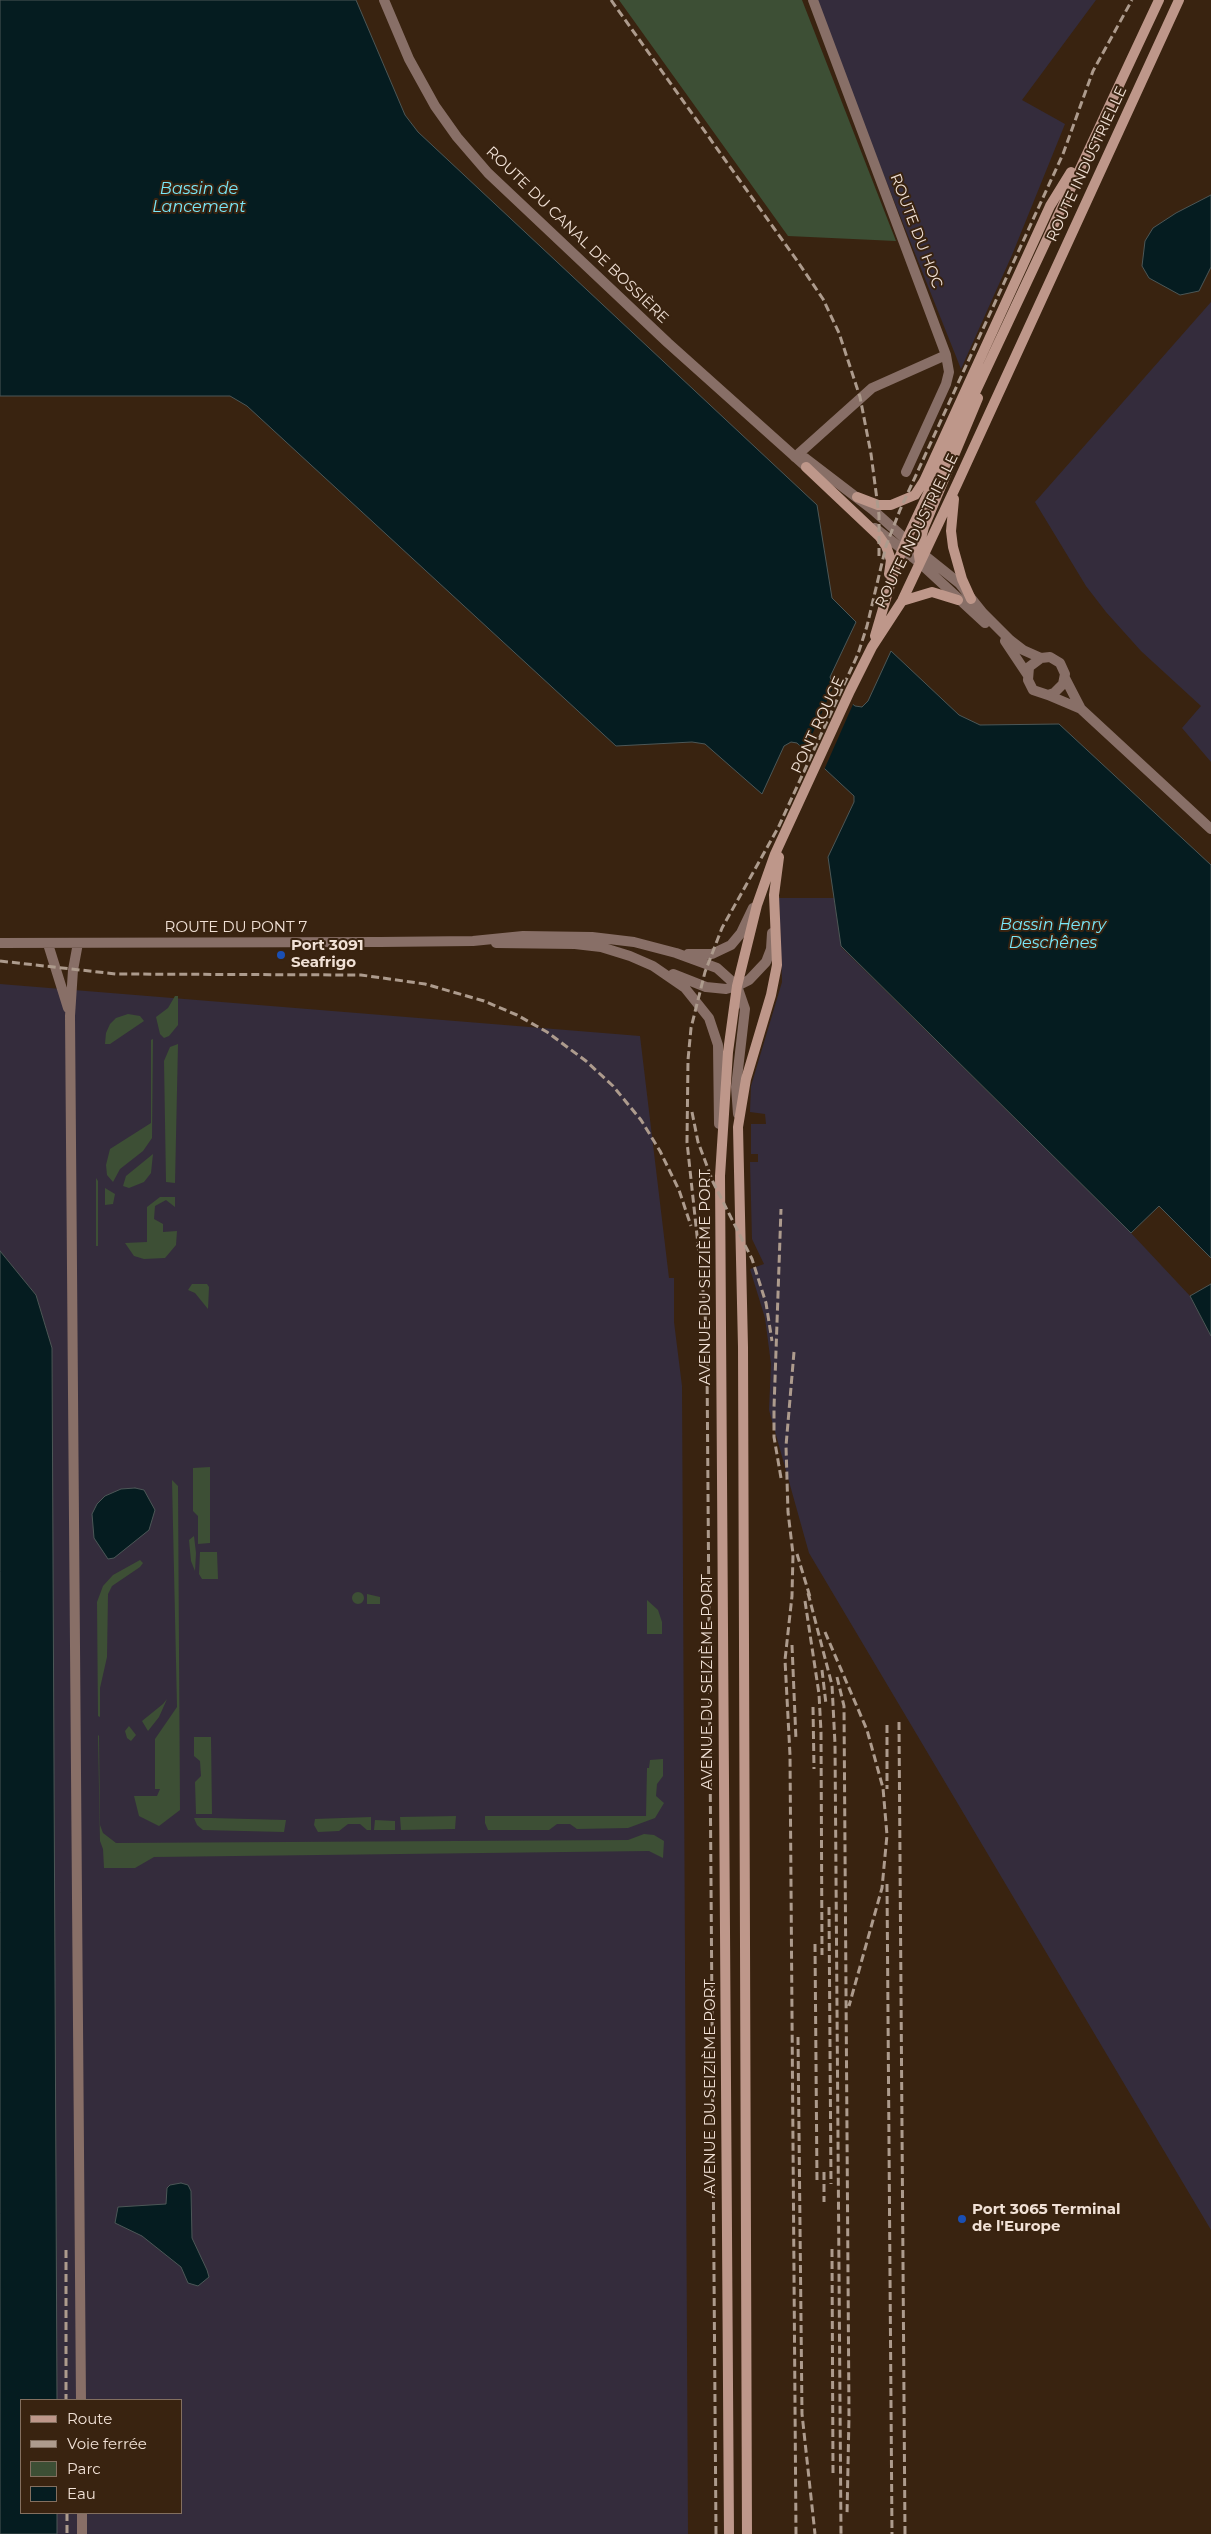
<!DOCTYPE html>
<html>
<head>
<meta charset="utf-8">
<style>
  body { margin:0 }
  #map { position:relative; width:1211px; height:2534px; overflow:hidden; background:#392310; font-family:Montserrat,sans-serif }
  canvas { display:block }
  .legend { position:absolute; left:20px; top:2399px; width:162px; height:115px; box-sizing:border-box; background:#392310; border:1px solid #836f5f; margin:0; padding:6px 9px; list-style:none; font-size:15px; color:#f1e1d6 }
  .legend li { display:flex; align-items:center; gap:10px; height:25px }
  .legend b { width:25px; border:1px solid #836f5f }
</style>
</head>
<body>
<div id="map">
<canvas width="1211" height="2534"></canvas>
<ul class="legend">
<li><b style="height:6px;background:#be978a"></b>Route</li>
<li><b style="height:6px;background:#ad9b8d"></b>Voie ferrée</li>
<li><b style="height:14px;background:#3d4f35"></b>Parc</li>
<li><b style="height:14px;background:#051c20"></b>Eau</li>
</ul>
</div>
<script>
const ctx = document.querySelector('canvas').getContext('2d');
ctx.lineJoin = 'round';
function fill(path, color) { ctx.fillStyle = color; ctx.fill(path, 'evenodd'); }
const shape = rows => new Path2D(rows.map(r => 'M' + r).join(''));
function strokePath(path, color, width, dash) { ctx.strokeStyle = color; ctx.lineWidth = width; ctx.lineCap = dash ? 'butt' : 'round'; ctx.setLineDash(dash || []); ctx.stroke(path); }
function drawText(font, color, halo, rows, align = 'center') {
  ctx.font = font + ' Montserrat,sans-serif'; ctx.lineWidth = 4; ctx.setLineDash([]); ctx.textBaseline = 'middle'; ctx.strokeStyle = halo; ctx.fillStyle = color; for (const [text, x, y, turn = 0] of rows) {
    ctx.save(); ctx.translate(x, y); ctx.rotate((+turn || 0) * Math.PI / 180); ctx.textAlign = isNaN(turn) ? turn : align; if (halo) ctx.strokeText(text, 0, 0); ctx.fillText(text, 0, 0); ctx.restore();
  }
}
fill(shape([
  [814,0,1096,0,1022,100,1065,124,1012,255,961,369],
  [1211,302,1211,762,1182,728,1201,706,1141,651,1106,612,1086,586,1035,502],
  [779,898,834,898,841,947,1131,1233,1190,1296,1211,1336,1211,2230,809,1553,769,1410,771,1364,765,1318,750,1269,764,1264,752,1239,750,1162,758,1162,758,1154,751,1154,751,1124,766,1124,765,1114,750,1112,751,1086,782,982],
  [0,984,640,1036,669,1278,674,1278,674,1322,682,1386,688,2534,57,2534,57,2513,181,2513,181,2400,57,2400,52,1348,36,1295,0,1251]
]), '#342c3c');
fill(shape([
  [619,0,802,0,896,241,788,236],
  [175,996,178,996,178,1025,169,1036,164,1038,160,1034,156,1017,168,1008],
  [128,1014,140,1016,144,1021,110,1044,105,1044,106,1033,110,1024,116,1018],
  [153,1039,152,1138,143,1151,120,1169,113,1182,107,1175,106,1165,110,1149,151,1123,151,1040],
  [178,1044,175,1183,166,1182,164,1061,170,1047],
  [153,1154,151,1173,144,1182,129,1188,123,1186,126,1176],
  [96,1178,98,1181,98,1246,96,1246],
  [105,1188,115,1194,113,1204,105,1205],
  [160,1197,175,1197,175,1207,166,1200,155,1206,154,1219,163,1224,163,1232,177,1231,176,1245,165,1258,144,1259,134,1256,125,1243,147,1242,147,1207],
  [192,1284,207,1284,209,1287,208,1309,195,1293,188,1290],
  [210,1467,210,1543,198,1544,198,1516,193,1511,193,1468],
  [172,1480,178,1486,180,1810,159,1826,139,1816,134,1796,157,1796,160,1789,155,1789,155,1739,177,1707],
  [194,1536,196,1553,195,1571,191,1561,189,1540],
  [200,1552,217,1552,218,1579,202,1579,199,1574],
  [140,1560,143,1563,140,1567,112,1586,108,1594,107,1657,100,1688,100,1717,98,1716,97,1602,103,1586,113,1575],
  '352 1598a6 6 0 1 1 12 0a6 6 0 1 1-12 0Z',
  [367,1594,380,1597,380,1604,367,1604],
  [647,1600,658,1610,662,1622,662,1634,647,1634],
  [167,1699,159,1717,148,1731,142,1721,163,1704],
  [129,1726,136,1735,131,1741,127,1738,125,1731],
  [99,1735,100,1825,103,1833,116,1843,628,1840,644,1834,654,1835,664,1841,663,1858,649,1851,154,1857,135,1868,104,1868,103,1849,100,1841,98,1736],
  [194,1737,211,1737,212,1814,196,1814,195,1782,201,1776,200,1761,194,1756],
  [663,1759,663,1776,657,1784,656,1796,664,1803,655,1818,628,1828,577,1829,570,1824,557,1824,549,1830,488,1830,485,1823,485,1816,646,1816,647,1768,649,1768,650,1760],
  [456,1816,455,1829,401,1830,400,1817],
  [371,1817,371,1830,367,1830,360,1824,348,1824,339,1831,318,1832,314,1825,315,1819],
  [194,1818,211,1818,286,1820,284,1832,203,1830,197,1825],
  [375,1820,395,1821,395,1830,374,1830]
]), '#3d4f35');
const water = shape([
  [0,0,356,0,405,115,418,132,817,505,832,598,856,622,830,677,834,689,855,706,862,707,868,701,891,651,959,715,980,725,1059,724,1211,865,1211,1258,1159,1206,1131,1233,841,946,828,857,854,802,854,796,797,743,791,742,784,746,762,794,705,744,692,742,616,746,247,406,230,396,0,396,0,0],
  [1211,195,1211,267,1199,291,1180,295,1149,278,1142,266,1145,241,1153,228,1176,213,1211,195],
  [0,1251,36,1295,52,1348,57,2400,21,2400,21,2513,57,2513,57,2534,0,2534,0,1251],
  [1211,1284,1211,1336,1190,1296,1211,1284],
  [135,1488,144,1490,155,1510,149,1530,114,1558,108,1559,94,1538,92,1514,97,1504,105,1496,121,1489,135,1488],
  [181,2183,188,2185,191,2191,192,2238,207,2270,209,2277,198,2286,188,2283,181,2267,142,2236,115,2223,118,2207,166,2204,167,2188,170,2185,181,2183]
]);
fill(water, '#051c20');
strokePath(water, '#4c5757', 1);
fill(shape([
  [834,685,854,702,824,770,804,753]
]), '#392310');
strokePath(shape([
  [813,0,946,355,949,372,946,384,906,472],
  [795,457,872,388,946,355],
  [924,555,959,583,983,613,1010,640,1023,650,1041,658,1050,657,1060,663,1065,674,1063,684,1054,693,1048,695,1033,690,1028,680,1029,667,1041,658],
  [920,563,985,623],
  [1005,641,1027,674],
  [1065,678,1081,709],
  [1048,695,1081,709,1211,829],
  [0,943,380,942,473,941,523,936,592,937,634,942,676,953,717,968,737,986,745,1009,736,1087,738,1114],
  [78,943,73,970,70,1016,81,2400],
  [496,943,575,944,601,947,630,956,653,966,685,988,709,1018,718,1045,719,1124],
  [48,944,68,1008],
  [688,954,712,954,731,945,741,933,753,908],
  [673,974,706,987,726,989,737,986,749,980,766,962,771,949,772,933],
  [82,2513,82,2534]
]), '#886f67', 10);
strokePath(shape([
  [384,0,409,59,435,106,457,137,488,173,668,343,812,472],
  [805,458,873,510,923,555],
  [875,528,920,563]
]), '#886f67', 10);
strokePath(shape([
  [806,467,879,536,886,546,891,560,889,574],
  [857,497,878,505,891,505,915,495,924,481,1050,206,1071,172],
  [954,499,951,531,953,547,962,579,971,599],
  [920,562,918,550,924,527,978,398],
  [902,601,932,592,958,600],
  [875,636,895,568,909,534,1159,0],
  [729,2534,720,1176,728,1052,737,986,757,905,775,854,850,691,872,647,902,601,957,484,1179,0],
  [747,2534,743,1347,738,1127,746,1079,771,995,777,965,774,895,779,857]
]), '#be978a', 10);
strokePath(shape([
  [611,0,798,262,823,299,839,333,860,397,871,454,879,515,879,557],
  [0,961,116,974,361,975,425,984,484,1001,517,1015,547,1032,586,1061,613,1086,641,1120,660,1151,679,1190,691,1226],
  [692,1112,698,1142,713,1182,752,1259,766,1303,772,1341],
  [794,1352,786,1446,788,1512,793,1554,792,1596,785,1660,790,1755,796,2534],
  [781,1478,774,1437,774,1408,781,1209],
  [797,1554,811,1600],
  [808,1593,832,1685,835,1744,841,2534],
  [805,1601,819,1694,821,1732,822,1955],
  [825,1632,867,1730,883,1788,887,1835,882,1888,849,2006],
  [792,1645,796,1740],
  [822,1670,826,1704],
  [837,1677,844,1706,849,2416,847,2516],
  [813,1707,814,1769],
  [899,1722,905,2534],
  [887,1725,887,1789],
  [887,1884,892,2534],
  [829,1907,831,2184],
  [815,1944,817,2182],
  [798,2037,802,2414,815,2534],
  [824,2172,824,2202],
  [832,2249,833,2474],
  [66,2250,66,2400],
  [67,2513,67,2534],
  [716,2534,707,1362,705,1310,687,1142,688,1060,691,1028,705,972,722,928,778,828,858,654,867,626,886,546,900,510,1063,154,1093,71,1132,0]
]), '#ad9b8d', 3, [8, 4]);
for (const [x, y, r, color] of [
  [281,955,5,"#1a4fb4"],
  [962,2219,5,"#1a4fb4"]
]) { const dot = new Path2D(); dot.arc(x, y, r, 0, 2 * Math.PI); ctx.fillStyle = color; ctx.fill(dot); strokePath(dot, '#392310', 2); }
drawText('15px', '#f1e1d6', '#392310', [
  ["ROUTE INDUSTRIELLE",1087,164,-65],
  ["ROUTE DU HOC",916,231,69],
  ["ROUTE DU CANAL DE BOSSIÈRE",577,235,44],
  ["ROUTE INDUSTRIELLE",917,531,-64],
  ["PONT ROUGE",818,725,-65],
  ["ROUTE DU PONT 7",236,928],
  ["AVENUE DU SEIZIÈME PORT",706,1277,-90],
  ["AVENUE DU SEIZIÈME PORT",708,1682,-90],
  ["AVENUE DU SEIZIÈME PORT",711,2087,-90]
]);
drawText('bold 15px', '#f1e1d6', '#392310', [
  ["Port 3091",291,946],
  ["Seafrigo",291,963],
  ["Port 3065 Terminal",972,2210],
  ["de l'Europe",972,2227]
], 'left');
drawText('italic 16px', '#79e8fa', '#392310', [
  ["Bassin de",199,189],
  ["Lancement",199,207],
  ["Bassin Henry",1053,925],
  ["Deschênes",1053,943]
]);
</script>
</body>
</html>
